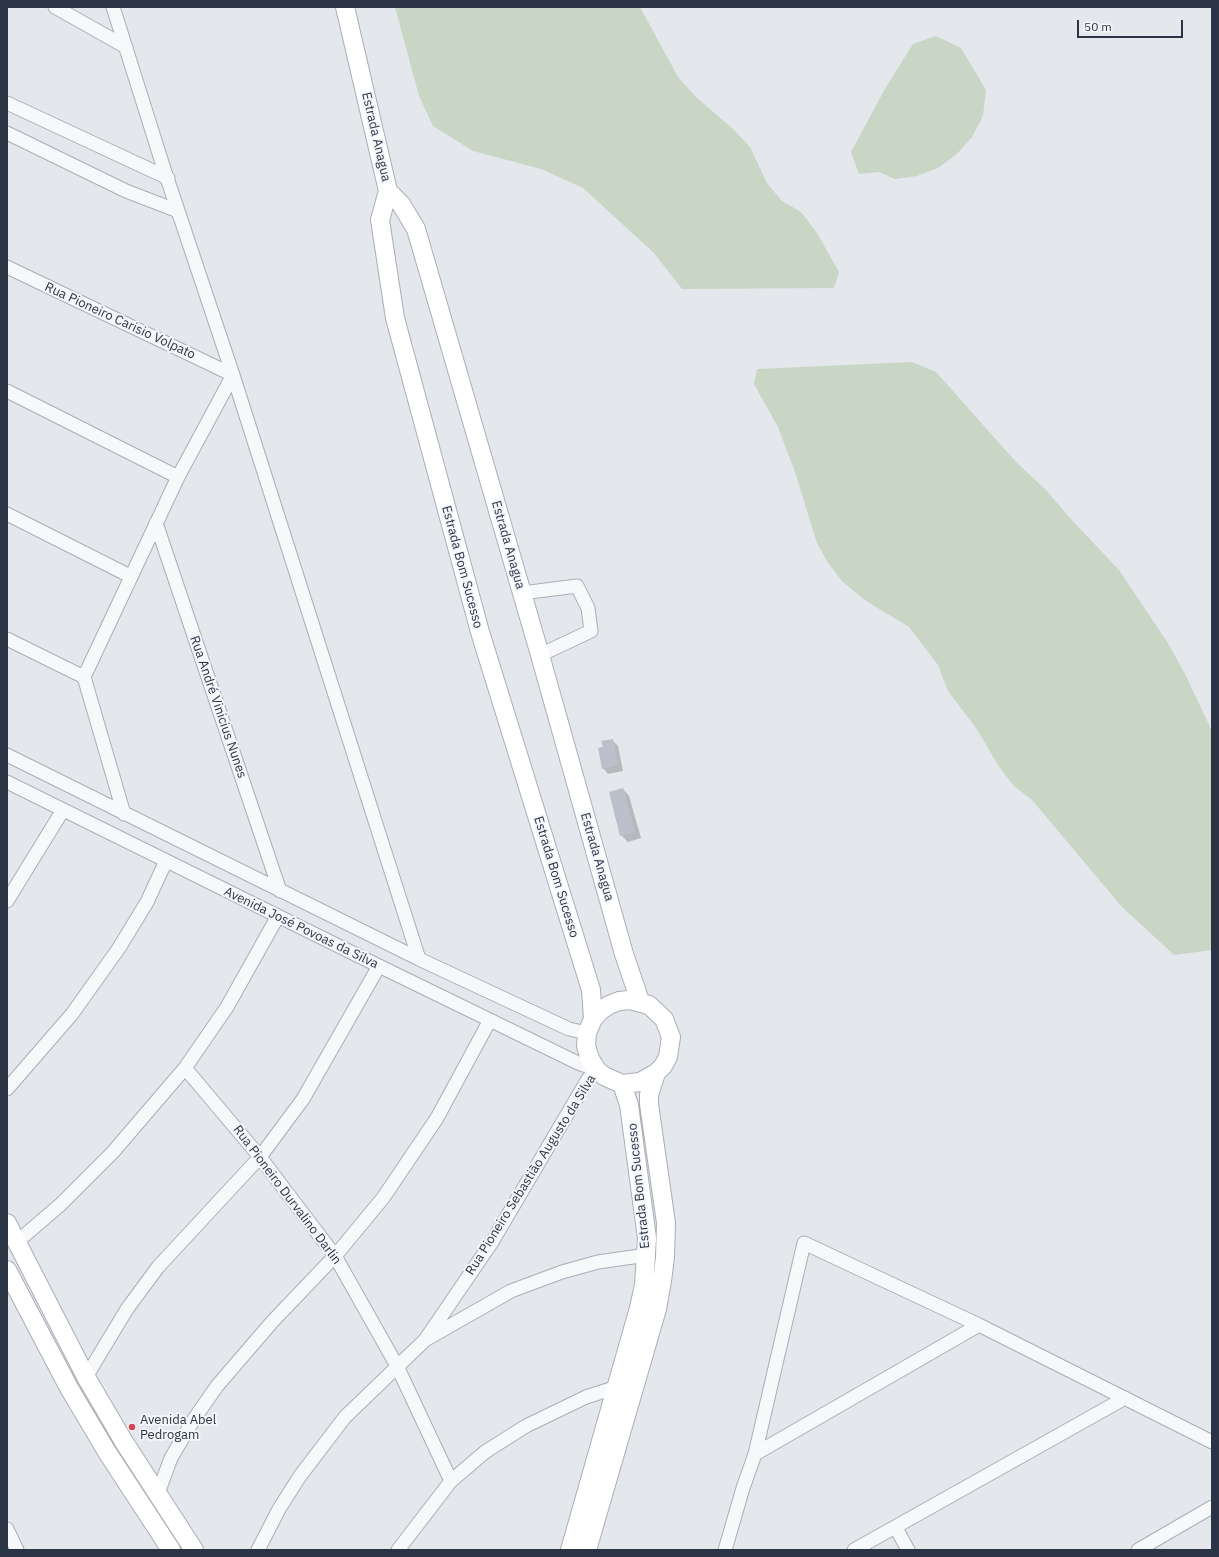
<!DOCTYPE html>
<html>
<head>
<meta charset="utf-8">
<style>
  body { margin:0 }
  #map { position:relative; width:1219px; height:1557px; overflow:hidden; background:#e4e7ec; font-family:"IBM Plex Sans",sans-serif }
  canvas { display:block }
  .frame { position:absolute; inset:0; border:8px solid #2b3445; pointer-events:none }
  .scale { position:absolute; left:1077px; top:20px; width:106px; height:18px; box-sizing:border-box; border:2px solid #2b3445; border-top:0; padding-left:5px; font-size:12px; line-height:14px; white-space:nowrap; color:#2b3445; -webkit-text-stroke:3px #f4f6f9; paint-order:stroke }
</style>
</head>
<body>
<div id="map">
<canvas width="1219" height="1557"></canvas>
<div class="frame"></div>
<div class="scale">50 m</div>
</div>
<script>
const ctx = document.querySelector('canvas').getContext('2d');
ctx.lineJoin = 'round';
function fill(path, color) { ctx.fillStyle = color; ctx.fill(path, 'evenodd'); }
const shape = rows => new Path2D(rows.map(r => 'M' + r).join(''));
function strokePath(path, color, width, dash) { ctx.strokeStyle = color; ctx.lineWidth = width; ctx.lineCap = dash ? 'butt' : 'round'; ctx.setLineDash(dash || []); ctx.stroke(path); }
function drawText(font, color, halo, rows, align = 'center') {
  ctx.font = font + ' "IBM Plex Sans",sans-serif'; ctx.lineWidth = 4; ctx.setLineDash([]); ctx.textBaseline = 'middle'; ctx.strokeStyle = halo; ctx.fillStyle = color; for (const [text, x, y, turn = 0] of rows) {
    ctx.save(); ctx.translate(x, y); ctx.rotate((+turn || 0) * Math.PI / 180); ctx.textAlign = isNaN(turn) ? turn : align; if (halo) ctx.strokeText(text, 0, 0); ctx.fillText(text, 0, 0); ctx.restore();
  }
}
fill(shape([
  [395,7,640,7,678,77,696,97,733,129,750,147,767,183,782,201,801,212,817,233,839,272,834,288,682,289,654,253,583,188,541,169,473,151,433,126,419,96],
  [936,36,961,48,986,90,983,116,972,137,957,154,938,168,917,176,895,179,879,172,859,174,851,152,886,87,913,44],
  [912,362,936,372,1016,462,1046,490,1070,518,1119,570,1168,643,1185,674,1212,731,1212,950,1174,955,1122,907,1032,800,1014,786,1000,768,976,728,948,691,938,665,909,627,866,601,843,582,828,563,817,543,795,472,778,427,754,384,757,369]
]), '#c9d6c5');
fill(shape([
  [612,740,618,746,623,771,608,774,603,768,604,748],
  [623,789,629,796,641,838,628,842,621,835]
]), '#0003');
fill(shape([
  [613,739,618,765,602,769,598,748,603,747,601,741],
  [623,788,635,832,620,836,609,792]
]), '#bbc0ca');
const street = shape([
  [55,7,126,47],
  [113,7,164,169,233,375,419,959],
  [7,103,168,178],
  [7,133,126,191,178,211],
  [7,267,233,375,178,477,84,677],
  [7,391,178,477],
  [7,514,130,576],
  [156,523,280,891],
  [522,593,577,586,588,608,591,631,540,655],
  [7,639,84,677,124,814],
  [7,755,419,959,569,1029,587,1033],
  [7,782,379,966,578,1063,597,1070,588,1079,492,1242,425,1340],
  [7,901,63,810],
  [185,1068,260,1157,335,1256,397,1366,451,1481],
  [7,1089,72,1014,119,948,147,902,166,861],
  [18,1241,60,1205,113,1152,185,1068,227,1007,278,916],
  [86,1377,127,1309,158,1267,260,1157,303,1099,379,966],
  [755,1454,979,1325],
  [157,1496,171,1458,194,1419,217,1386,272,1322,335,1256,383,1198,437,1118,490,1020],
  [896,1528,908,1550],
  [7,1529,17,1550],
  [258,1550,279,1509,300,1476,345,1417,425,1340,511,1291,562,1272,598,1262,647,1255],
  [398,1550,451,1481,485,1452,526,1426,586,1397,617,1387],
  [725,1550,743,1488,755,1454,804,1243,979,1325,1212,1442],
  [854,1550,1125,1398],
  [1138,1550,1212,1507]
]);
const secondary = shape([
  [345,7,388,191,401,204,416,229,540,655,624,954,640,1001],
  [388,191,380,220,395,318,480,632,591,990,593,1019,587,1033,586,1046,590,1059,597,1070,604,1076,622,1084,640,1082,656,1073,663,1066,668,1057,671,1037,664,1019,649,1005,630,1000,619,1001,609,1005,600,1011,593,1019],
  [7,1223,86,1377,124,1442,194,1550],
  [7,1270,69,1388,107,1452,171,1550],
  [570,1550,639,1308,644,1285,647,1238,629,1105,622,1084],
  [587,1550,657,1309,662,1281,665,1257,666,1223,649,1104,649,1095,656,1073]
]);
strokePath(street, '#a9aeb7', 15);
strokePath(secondary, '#a9aeb7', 20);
strokePath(street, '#f7f8fa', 13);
strokePath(secondary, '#fff', 18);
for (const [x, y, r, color] of [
  [132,1427,4,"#d1495b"]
]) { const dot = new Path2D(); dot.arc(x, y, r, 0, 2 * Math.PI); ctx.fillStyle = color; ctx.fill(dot); strokePath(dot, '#f4f6f9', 1.5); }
drawText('13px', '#2b3445', '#f4f6f9', [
  ["Estrada Anagua",376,137,77],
  ["Rua Pioneiro Carisio Volpato",120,321,25],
  ["Estrada Anagua",508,545,74],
  ["Estrada Bom Sucesso",462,567,75],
  ["Rua André Vinicius Nunes",218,707,71],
  ["Estrada Anagua",597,857,74],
  ["Estrada Bom Sucesso",556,877,73],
  ["Avenida José Povoas da Silva",301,928,26],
  ["Rua Pioneiro Sebastião Augusto da Silva",531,1175,-58],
  ["Estrada Bom Sucesso",639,1186,-96],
  ["Rua Pioneiro Durvalino Darlin",287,1195,53]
]);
drawText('13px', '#2b3445', '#f4f6f9', [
  ["Avenida Abel",140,1420],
  ["Pedrogam",140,1435]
], 'left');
</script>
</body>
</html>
